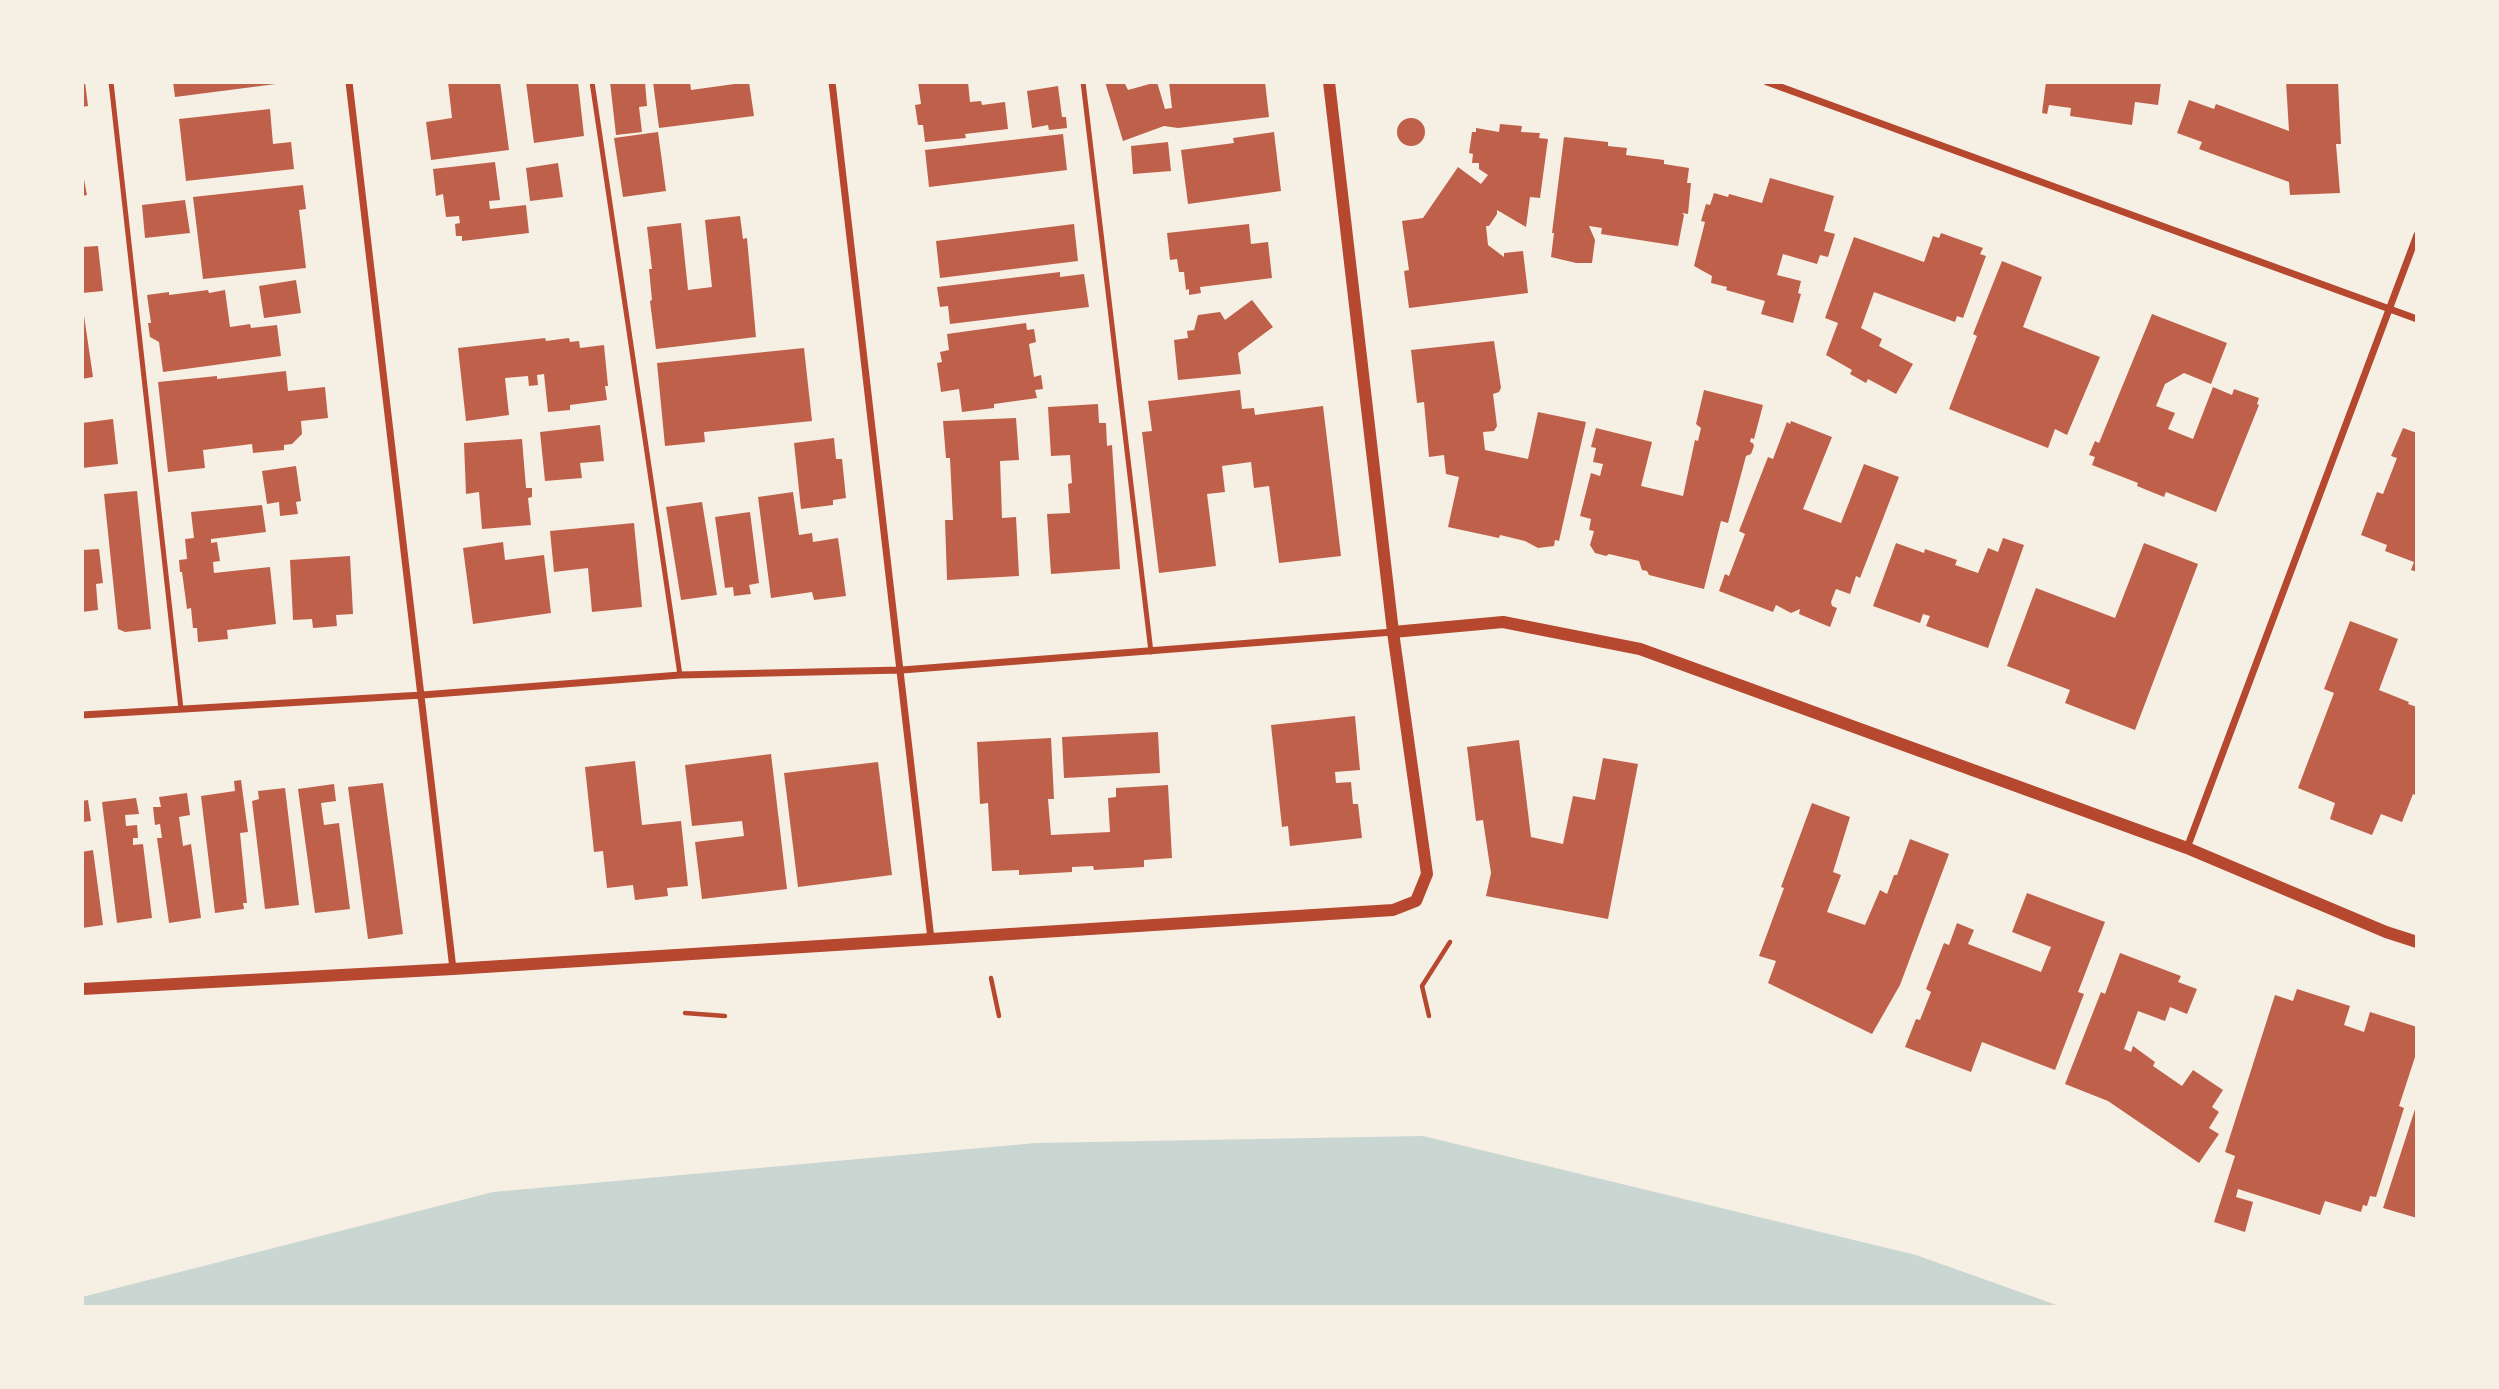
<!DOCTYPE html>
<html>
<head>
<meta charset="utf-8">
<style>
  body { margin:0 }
  #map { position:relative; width:2499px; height:1389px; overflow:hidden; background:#f6efe4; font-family:"Asap Condensed",sans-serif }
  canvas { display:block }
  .frame { position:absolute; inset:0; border:84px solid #f6efe4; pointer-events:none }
</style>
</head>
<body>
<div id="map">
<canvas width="2499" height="1389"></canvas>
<div class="frame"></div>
</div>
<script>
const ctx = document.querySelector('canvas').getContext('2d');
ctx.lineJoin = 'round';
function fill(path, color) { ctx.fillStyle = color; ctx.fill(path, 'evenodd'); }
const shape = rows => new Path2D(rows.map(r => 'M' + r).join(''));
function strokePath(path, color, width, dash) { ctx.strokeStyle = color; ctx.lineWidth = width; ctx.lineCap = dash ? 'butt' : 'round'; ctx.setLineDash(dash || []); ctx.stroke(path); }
fill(shape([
  [1423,1136,1916,1255,2062,1307,82,1307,82,1297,493,1192,1036,1143]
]), '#c9d6d2');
fill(shape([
  [82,82,85,82,88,106,82,107],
  [173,82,276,82,276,84,175,97],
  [448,82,500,82,509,150,431,160,426,122,452,118],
  [526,82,578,82,584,136,534,143],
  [610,82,645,82,647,106,639,107,642,132,616,135],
  [653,82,690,82,691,90,749,82,754,116,659,128],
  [918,82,968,82,970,102,981,101,982,105,1005,102,1008,129,965,134,966,138,925,142,923,125,918,125,915,105,921,104],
  [1105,82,1124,82,1128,90,1157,82,1165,109,1172,108,1169,82,1265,82,1269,117,1178,128,1164,126,1123,141],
  [2046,82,2161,82,2158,105,2135,102,2132,125,2070,116,2071,108,2049,105,2047,114,2042,113],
  [2286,82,2338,82,2341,144,2336,144,2340,193,2290,195,2289,182,2199,149,2202,142,2177,133,2189,100,2214,109,2216,104,2289,131],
  [1058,86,1062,117,1066,117,1067,128,1049,130,1048,125,1032,128,1027,91],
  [270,109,273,144,291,142,294,169,186,181,179,119],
  '1397 132a14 14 0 1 1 28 0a14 14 0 1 1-28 0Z',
  [1500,124,1522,126,1521,132,1540,133,1539,138,1548,139,1540,198,1530,197,1526,227,1497,210,1497,214,1489,226,1486,226,1488,245,1504,257,1504,253,1523,251,1528,293,1409,308,1404,271,1409,270,1402,221,1423,218,1458,167,1481,184,1488,175,1479,169,1479,163,1472,163,1473,154,1469,153,1472,132,1476,132,1476,128,1499,132],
  [658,132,666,191,623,197,614,138],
  [1274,132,1281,191,1188,204,1181,150,1234,143,1233,138],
  [1063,134,1067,170,929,187,925,150],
  [1564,137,1608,142,1608,146,1627,148,1626,155,1664,160,1664,164,1689,168,1687,183,1691,183,1688,214,1682,213,1684,215,1678,246,1601,234,1602,228,1589,226,1595,240,1592,263,1576,263,1551,257,1554,233,1552,233],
  [1168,142,1171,171,1133,174,1131,146],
  [495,162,500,200,489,201,490,209,526,205,529,233,462,241,462,236,456,236,455,224,460,223,459,216,446,217,443,194,436,196,433,169],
  [558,163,563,197,530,201,526,168],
  [82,169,87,195,82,196],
  [1770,178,1834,196,1824,231,1835,234,1828,257,1820,255,1817,264,1783,254,1777,275,1801,281,1798,293,1801,294,1793,323,1761,314,1765,301,1726,290,1727,287,1711,283,1712,276,1694,266,1705,222,1701,221,1706,204,1710,205,1714,193,1728,197,1729,194,1762,203],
  [303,185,306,209,299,210,306,268,203,279,193,197],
  [185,200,190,233,145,238,142,205],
  [740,216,743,239,747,238,756,337,656,349,650,301,652,300,649,269,652,269,647,227,681,223,688,290,712,287,705,220],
  [1074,224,1078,261,940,278,936,241],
  [1249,224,1251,244,1268,242,1272,278,1200,287,1201,293,1189,295,1189,289,1186,290,1184,272,1179,272,1177,259,1170,260,1167,233],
  [1941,233,1983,248,1980,254,1986,256,1963,318,1957,316,1955,322,1874,292,1861,328,1882,339,1879,346,1913,364,1896,394,1868,379,1866,383,1850,374,1852,370,1826,355,1838,323,1825,318,1854,237,1924,262,1933,236,1939,238],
  [98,246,103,291,82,293,82,247],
  [2002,261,2042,277,2023,327,2100,357,2067,435,2055,429,2048,448,1949,409,1977,336,1973,334],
  [1060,272,1060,277,1084,274,1089,307,950,324,948,306,940,307,937,287],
  [296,280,301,313,264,318,259,286],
  [208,290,209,293,225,290,230,327,250,324,251,328,277,325,281,356,163,372,159,342,150,337,148,323,151,323,147,295,169,292,169,295],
  [1252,300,1273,327,1238,353,1241,374,1178,380,1174,340,1188,338,1187,331,1194,330,1198,315,1220,312,1225,320],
  [82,302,93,377,82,379],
  [2152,314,2227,343,2211,384,2184,373,2165,384,2156,406,2175,413,2168,429,2193,439,2213,387,2232,395,2234,389,2259,398,2257,404,2259,405,2216,512,2166,492,2164,497,2137,486,2138,483,2092,465,2095,457,2089,455,2095,441,2099,443],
  [1026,323,1027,330,1034,329,1036,342,1029,344,1034,377,1041,375,1043,389,1035,390,1037,398,994,404,994,408,962,412,959,389,941,392,937,363,942,362,940,352,949,350,947,334],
  [545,338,546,341,569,338,570,342,579,341,580,348,604,345,608,386,605,386,607,400,570,405,570,410,548,412,544,374,537,375,538,385,529,386,528,376,505,378,509,415,466,421,458,348],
  [1494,341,1501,388,1499,392,1493,394,1497,426,1494,431,1483,432,1485,450,1528,459,1538,412,1586,422,1559,541,1555,540,1554,546,1538,548,1525,541,1500,535,1499,538,1448,527,1459,477,1446,474,1444,455,1429,457,1424,402,1417,403,1411,350],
  [804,348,812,421,704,432,705,442,665,446,657,363],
  [286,371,288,391,325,387,328,418,301,421,302,434,292,444,284,445,284,450,253,453,252,444,203,450,205,468,168,472,158,382,217,376,217,379],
  [1240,390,1242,409,1254,408,1255,415,1323,406,1341,556,1279,563,1269,486,1254,488,1251,462,1222,466,1225,492,1207,494,1216,566,1159,573,1142,432,1152,431,1148,401],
  [1704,390,1763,405,1754,439,1751,438,1750,442,1753,443,1754,446,1751,454,1746,456,1728,523,1721,521,1704,589,1649,575,1647,571,1642,570,1639,561,1609,554,1606,556,1595,553,1590,545,1594,531,1589,530,1591,519,1580,516,1591,473,1600,476,1603,464,1593,462,1596,448,1591,447,1596,428,1652,442,1641,486,1683,496,1695,440,1698,441,1701,428,1696,424],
  [1098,404,1099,423,1106,423,1107,446,1112,445,1120,569,1051,574,1047,514,1070,513,1068,484,1072,483,1070,455,1051,456,1048,407],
  [1016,418,1019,460,1000,461,1002,518,1016,517,1019,576,947,580,945,520,953,520,950,458,946,458,943,421],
  [113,419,118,464,82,468,82,423],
  [1791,421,1832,437,1803,509,1841,523,1864,464,1899,477,1860,578,1856,576,1850,594,1836,589,1831,602,1832,606,1837,608,1830,627,1799,614,1800,609,1791,613,1776,605,1773,612,1719,591,1725,574,1729,576,1745,534,1739,531,1768,457,1773,459,1787,422,1790,424],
  [600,425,604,461,580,463,582,478,545,481,540,432],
  [2403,428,2417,433,2417,572,2411,570,2414,562,2385,551,2387,545,2361,535,2377,492,2383,494,2397,458,2391,456],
  [834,438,836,459,842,459,846,498,833,500,833,505,801,509,794,443],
  [522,439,526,488,532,488,532,497,528,498,531,525,482,529,479,492,466,494,464,443],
  [296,466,301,501,296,502,298,514,280,516,279,502,267,504,262,471],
  [137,491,151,629,125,632,118,629,104,494],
  [793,492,799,535,812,533,813,542,838,538,846,596,814,600,812,592,771,598,758,497],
  [702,502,717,595,681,600,666,507],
  [262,505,266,532,211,539,211,543,217,542,220,561,213,562,214,573,270,567,276,624,227,630,228,639,198,642,197,628,193,628,191,608,187,609,182,572,180,572,179,560,187,559,185,539,194,538,191,512],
  [750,512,759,583,749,585,751,594,734,596,733,587,725,588,715,517],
  [634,523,642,607,592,612,588,568,554,572,550,531],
  [2003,538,2024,545,1988,648,1926,626,1930,616,1923,614,1920,623,1873,606,1896,543,1924,553,1925,549,1957,560,1955,565,1978,573,1988,548,1998,552],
  [503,542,505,560,544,555,551,613,473,624,463,548],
  [2144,543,2198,564,2135,730,2065,703,2070,690,2007,666,2036,588,2115,618],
  [99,549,103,583,96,584,98,610,82,612,82,550],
  [350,556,353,614,336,615,337,626,313,628,312,619,293,620,290,560],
  [2350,621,2398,639,2379,690,2409,702,2408,704,2417,707,2417,796,2413,794,2402,822,2381,814,2372,835,2330,819,2335,803,2298,788,2334,693,2324,689],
  [1355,716,1360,770,1335,772,1336,783,1351,782,1353,804,1358,804,1362,838,1290,846,1288,826,1282,827,1271,725],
  [1158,732,1160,773,1064,778,1062,737],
  [1051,738,1054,799,1048,799,1051,835,1110,832,1108,798,1116,797,1116,788,1168,785,1172,858,1144,860,1144,867,1094,870,1093,866,1072,867,1072,872,1019,875,1019,870,992,871,988,803,980,804,977,742],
  [1519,740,1531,837,1563,844,1573,796,1595,800,1603,758,1638,764,1608,919,1486,896,1491,873,1483,820,1476,821,1467,747],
  [771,754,787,889,702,899,695,842,744,836,742,821,692,826,685,765],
  [635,761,642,825,681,821,688,886,667,888,668,896,635,900,633,885,607,888,603,851,594,852,585,767],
  [878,762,892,875,798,887,784,773],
  [241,780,248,832,240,833,247,903,243,903,244,909,215,913,201,796,235,791,234,781],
  [383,783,403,934,368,939,348,787],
  [334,784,336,801,321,803,324,825,339,823,350,909,315,913,298,789],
  [285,788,299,905,265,909,252,801,259,799,258,791],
  [187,793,190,815,179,817,183,846,191,844,201,918,169,923,157,838,162,838,160,824,155,825,153,807,161,807,159,797],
  [136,798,139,814,125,815,126,826,137,825,138,838,133,838,133,845,143,844,152,918,117,923,102,802],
  [88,800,91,821,82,822,82,801],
  [1812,803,1850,817,1833,872,1841,875,1827,912,1865,925,1880,890,1887,894,1894,875,1897,875,1910,839,1949,854,1900,985,1872,1034,1768,983,1776,961,1759,956,1784,888,1781,887],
  [93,850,103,925,82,928,82,852],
  [2027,893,2105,922,2078,992,2084,994,2055,1070,1982,1042,1971,1072,1905,1047,1916,1019,1920,1020,1931,992,1926,989,1944,943,1949,945,1957,923,1974,930,1968,944,2041,972,2051,947,2012,932],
  [2120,953,2181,976,2178,982,2197,989,2187,1014,2170,1007,2165,1021,2138,1011,2124,1049,2131,1052,2133,1046,2155,1062,2153,1066,2182,1086,2193,1070,2223,1090,2212,1107,2219,1112,2209,1128,2219,1134,2199,1163,2108,1101,2065,1084,2101,992,2105,994],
  [2297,989,2350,1006,2344,1025,2364,1032,2370,1012,2417,1027,2417,1051,2399,1106,2404,1108,2376,1197,2370,1196,2367,1206,2363,1205,2361,1212,2325,1201,2320,1215,2238,1189,2236,1197,2253,1202,2245,1232,2214,1222,2235,1156,2225,1152,2275,995,2293,1001],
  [2417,1103,2417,1218,2383,1208]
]), '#bf614a');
strokePath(shape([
  [991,978,999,1016],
  [685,1013,725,1016],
  [1429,1016,1422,986,1450,942]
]), '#b5482f', 4.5);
strokePath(shape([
  [111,82,181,709],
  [592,82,680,675],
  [1083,82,1151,652]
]), '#b5482f', 5);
strokePath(shape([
  [349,82,453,969],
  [832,82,931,939],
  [1767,82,2417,319],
  [82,715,422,695,680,675,902,670,1393,632],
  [2187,848,2417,235]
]), '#b5482f', 7);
strokePath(shape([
  [1393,632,1503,622,1640,649,2187,848,2386,932,2417,942],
  [82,989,453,969,1393,910,1416,901,1427,874,1393,632,1329,82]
]), '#b5482f', 12);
</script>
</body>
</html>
